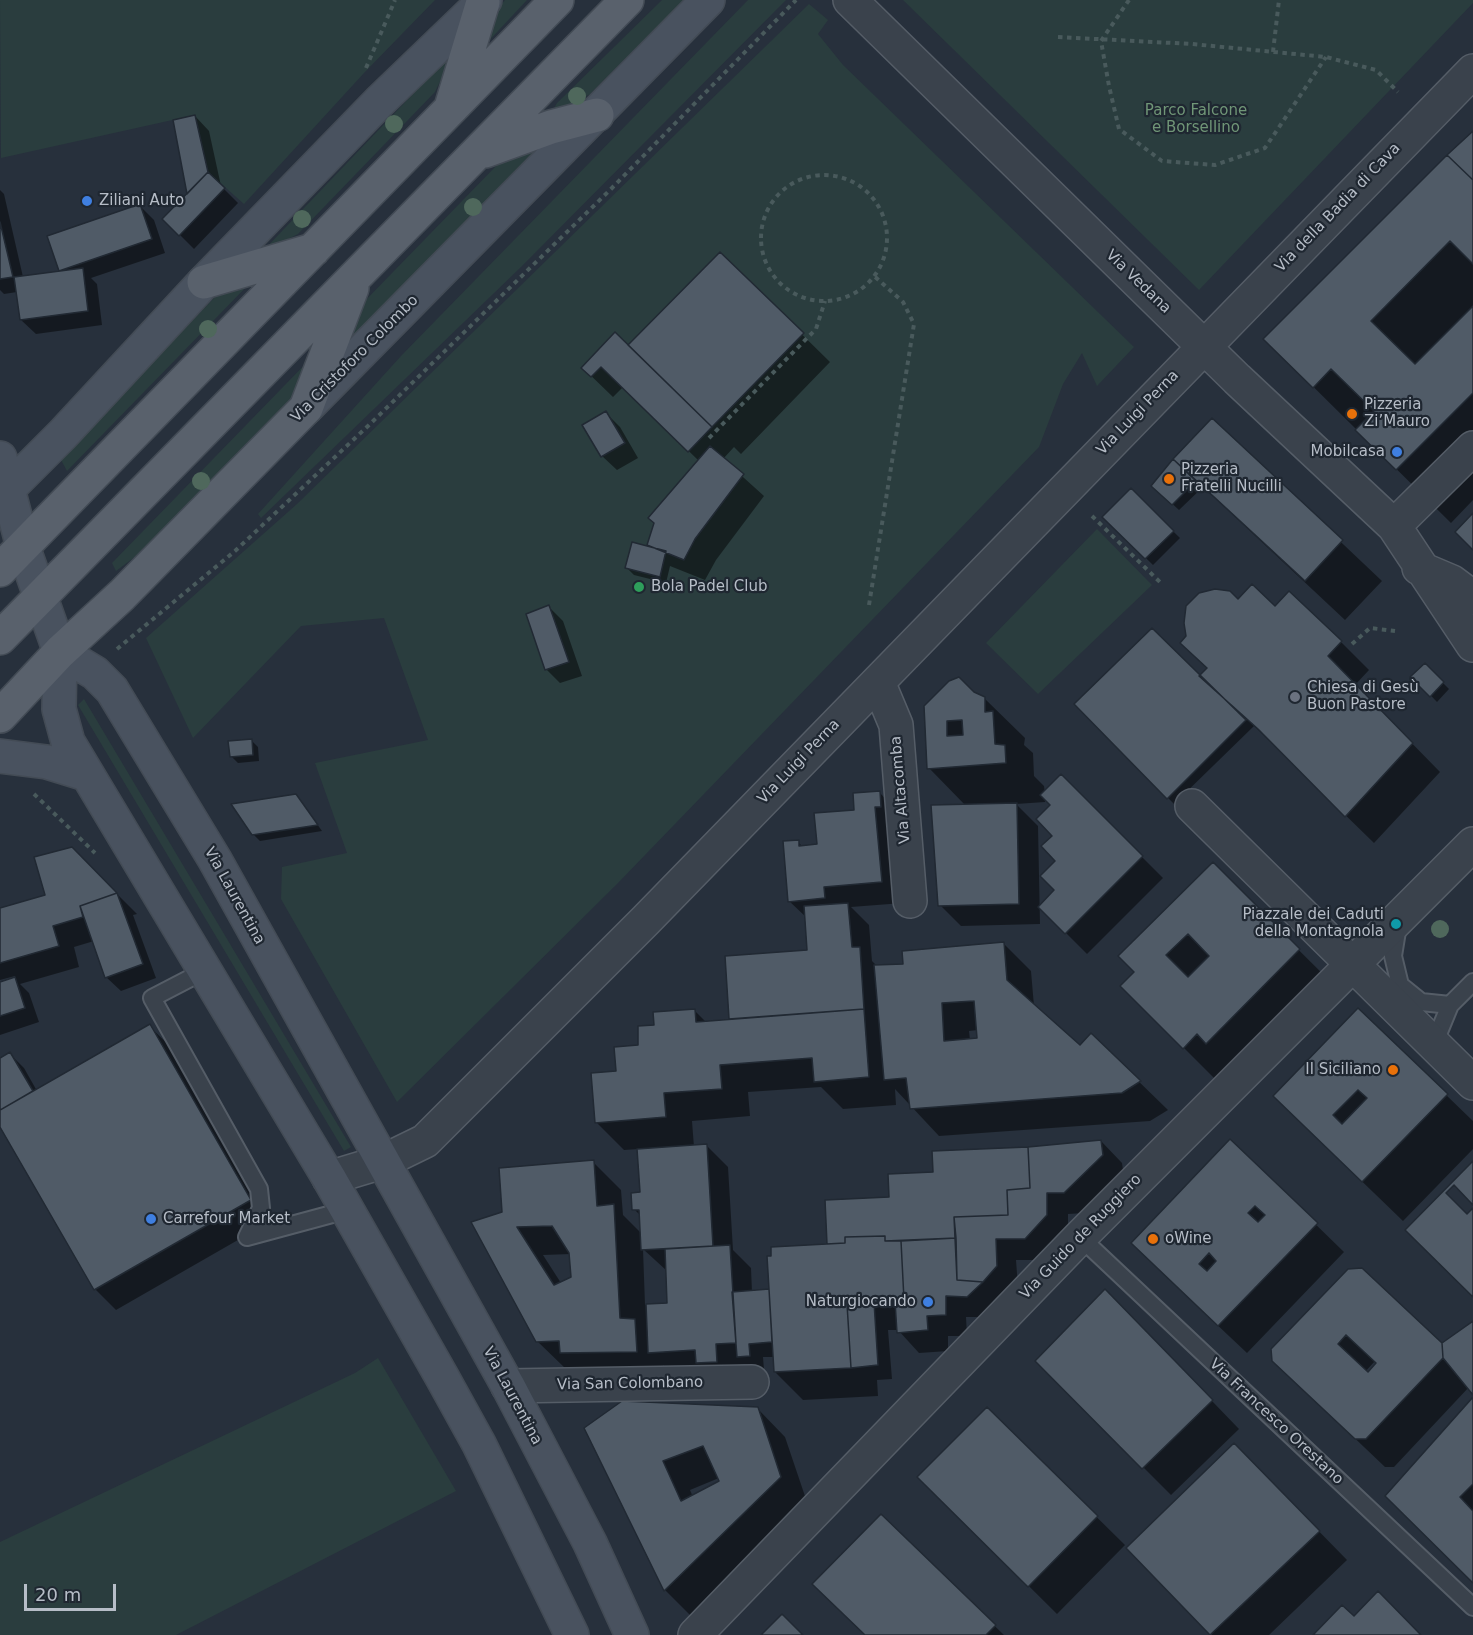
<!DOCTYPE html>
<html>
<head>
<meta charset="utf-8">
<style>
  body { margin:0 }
  #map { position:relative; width:1473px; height:1635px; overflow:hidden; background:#27303c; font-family:"DejaVu Sans",sans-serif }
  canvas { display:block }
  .scale { position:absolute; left:24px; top:1584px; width:92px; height:27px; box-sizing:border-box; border:3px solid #b6bdc7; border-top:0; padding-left:8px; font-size:18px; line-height:21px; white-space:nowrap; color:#b6bdc7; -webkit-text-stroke:4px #1f2731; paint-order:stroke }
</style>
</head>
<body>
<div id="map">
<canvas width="1473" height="1635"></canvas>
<div class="scale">20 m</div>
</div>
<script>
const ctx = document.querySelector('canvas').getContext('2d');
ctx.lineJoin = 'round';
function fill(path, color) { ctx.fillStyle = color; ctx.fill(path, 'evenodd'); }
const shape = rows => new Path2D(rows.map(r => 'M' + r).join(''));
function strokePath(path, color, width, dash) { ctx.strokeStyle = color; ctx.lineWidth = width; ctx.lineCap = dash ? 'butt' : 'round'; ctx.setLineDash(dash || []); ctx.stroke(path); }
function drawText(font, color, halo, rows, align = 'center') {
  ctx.font = font + ' "DejaVu Sans",sans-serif'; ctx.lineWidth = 4.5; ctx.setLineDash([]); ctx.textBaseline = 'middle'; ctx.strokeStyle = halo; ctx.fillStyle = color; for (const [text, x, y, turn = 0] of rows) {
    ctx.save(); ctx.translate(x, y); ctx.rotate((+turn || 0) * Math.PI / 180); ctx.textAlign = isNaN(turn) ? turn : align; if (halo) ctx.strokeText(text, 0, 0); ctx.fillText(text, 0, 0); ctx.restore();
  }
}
fill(shape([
  [0,0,435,0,364,73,244,204,208,172,195,115,1,158],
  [505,0,527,0,484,46,499,7],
  [662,0,684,0,590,94,548,119,557,103],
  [748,0,786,0,521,267,261,518,258,514,401,356],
  [903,0,1473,0,1473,3,1199,290],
  [809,4,828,20,818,34,843,65,1134,347,1097,386,1082,353,1063,384,1039,447,618,883,397,1102,281,899,282,867,347,853,315,763,428,740,384,618,301,626,193,738,146,638,297,504],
  [455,50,435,92,298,234,261,253],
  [541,144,339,353,359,307,497,165],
  [252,281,67,471,60,458,216,296],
  [317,352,298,393,140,553,116,571,112,563],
  [1097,529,1152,585,1038,694,986,643],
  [84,699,351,1147,344,1151,78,705],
  [378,1358,456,1491,176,1635,0,1635,0,1542,355,1373]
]), '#2a3d3e');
fill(shape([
  [195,116,209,131,221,186,238,203,194,249,164,219,188,194],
  [1473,133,1473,500,1451,523,1265,339],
  [0,190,4,194,23,277,63,272,60,270,140,206,154,220,165,253,91,278,97,284,102,325,36,334,21,320,17,292,4,294,0,290],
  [720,254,830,362,741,454,734,447,723,459,764,496,716,560,705,580,670,566,666,583,634,575,627,568,652,549,649,545,699,461,623,387,613,397,583,368,628,347],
  [606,413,620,427,638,458,617,470,602,456,584,425],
  [1212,420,1382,581,1345,620,1203,487,1179,510,1153,486],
  [1131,490,1180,538,1153,565,1104,517],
  [1238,601,1275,608,1341,642,1369,670,1355,685,1440,772,1374,843,1254,726,1174,804,1076,704,1200,678,1208,669,1182,643],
  [549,607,563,621,582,676,560,683,546,669],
  [1425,665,1449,689,1437,702,1413,677],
  [974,693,984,698,1025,738,1024,745,1033,753,1034,776,1044,786,1045,793,1061,776,1163,878,1087,954,1040,907,1056,890,1057,861,1052,805,1045,798,1045,802,1016,804,1038,826,1040,924,961,926,940,905,966,806,929,768,926,707],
  [251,740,258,747,259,761,238,763,231,756],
  [879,792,900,814,903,903,851,907,869,925,872,961,877,966,905,965,1003,943,1031,971,1034,1006,1080,1047,1091,1035,1168,1110,1150,1121,939,1136,895,1089,896,1105,843,1109,821,1087,748,1092,750,1116,692,1121,694,1147,707,1146,728,1167,733,1250,751,1268,752,1292,768,1290,771,1293,890,1199,934,1173,1028,1148,1101,1141,1122,1163,1124,1177,1085,1213,1068,1214,1068,1236,1046,1260,1016,1260,1018,1287,989,1317,966,1317,967,1336,948,1336,948,1351,919,1353,898,1330,888,1330,892,1379,877,1380,878,1396,803,1400,775,1372,774,1357,763,1357,764,1370,753,1370,746,1364,737,1365,738,1383,671,1374,663,1365,664,1380,566,1369,537,1341,504,1214,593,1162,621,1190,623,1215,642,1234,641,1216,634,1209,641,1194,639,1149,624,1150,596,1122,617,1073,655,1026,695,1011,706,1022,733,1020,731,1018,809,952,807,918,789,901,798,842,803,847,818,846],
  [978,1030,979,1039,970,1040,969,1031],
  [643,1249,667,1271,669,1304,645,1305],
  [571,1254,572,1278,561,1283,543,1255],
  [302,803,322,831,260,841,253,834],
  [1213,865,1339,990,1223,1087,1122,986,1136,972],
  [93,870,137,914,133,915,156,978,121,991,106,977,94,941,74,947,79,967,20,984,29,993,39,1022,0,1035,0,984,15,979,15,976,0,980,0,909,46,896],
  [1358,1010,1473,1121,1473,1149,1403,1221,1315,1136],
  [149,1026,171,1047,271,1221,116,1310,95,1289,0,1124,0,1059,10,1054,24,1068,37,1091],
  [1230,1141,1344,1252,1247,1353,1160,1271],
  [1348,1270,1444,1347,1473,1323,1473,1389,1470,1386,1394,1467,1385,1467,1302,1388],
  [1375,1361,1378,1364,1368,1375,1365,1372],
  [1133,1319,1239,1429,1171,1495,1037,1361],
  [1473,1400,1473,1581,1387,1496],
  [757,1408,785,1437,808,1505,693,1618,665,1590,586,1428],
  [719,1478,721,1482,693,1497,690,1490],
  [987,1409,1125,1545,1057,1614,919,1477],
  [1262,1473,1347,1560,1269,1635,1212,1635,1128,1548],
  [881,1516,1004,1635,867,1635]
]), '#0007');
const building = shape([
  [195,115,208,172,187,194,173,120,195,115],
  [1473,131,1473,180,1447,155,1473,131],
  [1447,155,1473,180,1473,264,1450,241,1371,321,1415,364,1473,306,1473,393,1396,470,1355,430,1374,411,1331,369,1313,388,1263,339,1447,155],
  [208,172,225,188,179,236,162,219,208,172],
  [140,204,152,239,59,271,47,236,140,204],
  [0,222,13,277,0,279,0,222],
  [720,252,804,333,712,427,628,345,720,252],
  [83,268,88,311,20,320,14,277,83,268],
  [615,332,712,427,688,452,601,367,591,377,581,368,615,332],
  [606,411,625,443,601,457,582,425,606,411],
  [1212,418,1343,540,1305,581,1173,459,1212,418],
  [710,446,744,474,695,539,684,560,647,545,654,523,648,518,710,446],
  [1173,459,1196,481,1172,505,1151,486,1173,459],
  [1131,488,1174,531,1145,559,1102,517,1131,488],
  [1473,513,1473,550,1455,532,1473,513],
  [632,542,666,551,660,577,625,568,632,542],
  [1252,584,1275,606,1289,591,1342,641,1328,656,1413,743,1345,817,1258,729,1199,676,1207,668,1180,643,1186,636,1184,623,1186,606,1199,593,1215,589,1230,591,1238,599,1252,584],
  [549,605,569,662,545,670,526,614,549,605],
  [1152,628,1246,720,1167,799,1074,704,1152,628],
  [1425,663,1444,682,1430,697,1410,677,1425,663],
  [959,677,974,692,985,697,985,712,993,711,995,744,1005,745,1006,763,927,769,924,706,949,681,959,677],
  [962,720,963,735,947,736,947,721,962,720],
  [252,739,253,755,230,757,228,741,252,739],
  [1061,774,1143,856,1065,934,1038,907,1054,890,1040,876,1055,861,1041,846,1052,836,1036,819,1050,805,1040,795,1061,774],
  [880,791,881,807,875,807,882,882,824,887,825,898,788,902,783,841,799,840,799,846,817,844,814,813,854,810,853,793,880,791],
  [296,794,318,825,252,835,231,804,296,794],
  [1017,803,1019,904,938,906,931,805,1017,803],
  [72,847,117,893,80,906,83,917,53,926,59,946,0,963,0,908,45,895,34,857,72,847],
  [1213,862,1300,949,1206,1044,1197,1034,1183,1049,1120,986,1134,972,1118,956,1213,862],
  [1188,934,1209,956,1188,977,1166,955,1188,934],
  [117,893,143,964,105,978,80,906,117,893],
  [848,903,852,947,860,947,864,1009,729,1019,725,956,807,950,804,906,848,903],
  [1004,942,1007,980,1080,1045,1091,1033,1141,1081,1122,1093,910,1109,906,1078,884,1080,874,965,903,964,902,951,1004,942],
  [974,1001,977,1038,944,1041,942,1003,974,1001],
  [15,977,25,1008,0,1016,0,982,15,977],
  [1358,1008,1448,1094,1362,1182,1273,1096,1358,1008],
  [1358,1090,1367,1098,1342,1124,1333,1115,1358,1090],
  [695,1009,696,1022,864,1009,869,1077,814,1082,812,1058,720,1065,722,1089,664,1093,666,1117,595,1123,591,1073,616,1071,614,1047,638,1045,638,1026,654,1025,653,1012,695,1009],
  [150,1024,251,1200,94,1290,0,1127,0,1110,150,1024],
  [10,1052,33,1091,0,1110,0,1058,10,1052],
  [1230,1139,1318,1223,1218,1326,1131,1243,1230,1139],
  [1255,1206,1265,1215,1258,1222,1248,1213,1255,1206],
  [1209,1253,1216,1261,1207,1271,1199,1264,1209,1253],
  [1101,1140,1103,1155,1064,1193,1047,1193,1047,1215,1025,1239,996,1239,997,1266,983,1282,957,1280,954,1217,1008,1215,1007,1190,1030,1188,1028,1147,1101,1140],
  [707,1144,713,1246,641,1250,639,1210,632,1210,631,1193,640,1192,637,1149,707,1144],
  [1028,1147,1030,1188,1007,1190,1008,1215,954,1217,956,1238,885,1241,885,1236,845,1237,845,1243,827,1244,825,1200,889,1197,888,1174,933,1172,932,1151,1028,1147],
  [594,1160,597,1206,614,1204,620,1318,635,1319,637,1352,560,1353,559,1341,536,1342,471,1222,502,1212,499,1168,594,1160],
  [552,1226,569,1253,571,1277,554,1285,517,1227,552,1226],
  [1473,1161,1473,1205,1454,1185,1446,1193,1467,1214,1473,1208,1473,1297,1405,1230,1473,1161],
  [885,1236,885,1241,901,1241,904,1300,847,1304,851,1368,774,1372,767,1256,771,1256,771,1247,845,1243,845,1237,885,1236],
  [956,1238,957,1280,983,1282,967,1297,946,1296,946,1315,927,1316,928,1330,897,1333,895,1301,904,1300,901,1241,956,1238],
  [730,1245,736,1343,716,1344,717,1362,696,1363,695,1350,648,1353,646,1304,667,1303,665,1249,730,1245],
  [1362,1268,1442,1343,1443,1358,1366,1439,1355,1439,1272,1361,1271,1349,1348,1269,1362,1268],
  [1346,1335,1376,1363,1368,1372,1338,1344,1346,1335],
  [769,1289,772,1342,749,1344,750,1356,737,1357,732,1292,769,1289],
  [1105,1289,1213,1400,1142,1469,1035,1361,1105,1289],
  [874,1302,878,1365,851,1368,847,1304,874,1302],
  [1473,1321,1473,1395,1443,1358,1442,1343,1473,1321],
  [1473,1397,1473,1484,1460,1497,1473,1511,1473,1583,1385,1496,1473,1397],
  [622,1401,758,1407,781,1477,664,1591,584,1428,622,1401],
  [703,1446,719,1481,681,1501,663,1461,703,1446],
  [987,1407,1098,1516,1028,1587,917,1477,987,1407],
  [1234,1443,1320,1531,1210,1635,1126,1548,1234,1443],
  [881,1514,996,1625,986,1635,865,1635,812,1584,881,1514],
  [1378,1591,1421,1635,1313,1635,1342,1605,1354,1616,1378,1591],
  [782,1614,803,1635,761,1635,782,1614]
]);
fill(building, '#505b67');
strokePath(building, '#212933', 1.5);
const lane = shape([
  [1398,925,1393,956,1400,985,1421,1002,1450,1005],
  [204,971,152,998,259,1189,261,1208,247,1237],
  [1434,1044,1450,1005,1473,982],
  [247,1237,347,1210],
  [1080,1237,1473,1607]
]);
const street = shape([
  [850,0,1237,379,1394,526,1473,645],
  [1394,526,1473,448],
  [1419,568,1452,582,1473,598],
  [878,682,896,725,910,901],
  [1192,806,1473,1083],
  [329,1178,382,1162,425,1141,646,920,1473,71],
  [508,1386,752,1382],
  [695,1635,1080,1237,1473,844]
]);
const secondary = shape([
  [306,408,708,0],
  [0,458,23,547,60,652,59,709,68,742,329,1178,442,1377,479,1444,572,1635],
  [0,497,63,434,204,282,379,102,485,0],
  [60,652,95,673,112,690,215,860,508,1386,590,1543,632,1635],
  [0,756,47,762,86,774]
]);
const primary = shape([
  [452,104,483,2],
  [485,151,551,127,597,115],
  [204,282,313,250],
  [0,570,557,0],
  [0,638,627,0],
  [0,716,60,652,122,595,306,408,352,288]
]);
strokePath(lane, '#555d67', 20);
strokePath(street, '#555d67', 36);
strokePath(secondary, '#434b55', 36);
strokePath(primary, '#434b55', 36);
strokePath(shape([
  [1129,0,1101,41,1109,86,1119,129,1162,161,1215,165,1265,148,1326,57],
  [1058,37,1192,44,1326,57,1376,70,1398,92],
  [1273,52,1279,0],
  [366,68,395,0],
  '761 238a63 63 0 1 1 126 0a63 63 0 1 1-126 0Z',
  [709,438,816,329,825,301],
  [1092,516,1162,584],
  [869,605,914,324,903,302,874,276],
  [1352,644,1370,628,1395,631],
  [117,649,235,551,369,425,610,190,796,0],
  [34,794,95,853]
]), '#495a5c', 4, [4.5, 4.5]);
strokePath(lane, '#3a424c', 16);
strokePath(street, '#3a424c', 33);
strokePath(secondary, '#49525f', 33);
strokePath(primary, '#59616c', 33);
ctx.fillStyle = '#4f685c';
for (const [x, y] of [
  [577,96],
  [394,124],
  [473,207],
  [302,219],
  [208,329],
  [201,481],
  [1440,929]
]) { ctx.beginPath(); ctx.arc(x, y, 9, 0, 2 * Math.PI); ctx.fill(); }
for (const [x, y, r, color] of [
  [87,201,6,"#3f7fe0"],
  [1352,414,6,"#e8710a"],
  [1397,452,6,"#3f7fe0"],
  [1169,479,6,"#e8710a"],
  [639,587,6,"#2e9e5b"],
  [1295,697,6,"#6b7280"],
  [1396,924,6,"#0f9aa8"],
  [1393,1070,6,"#e8710a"],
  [151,1219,6,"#3f7fe0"],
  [1153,1239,6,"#e8710a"],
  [928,1302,6,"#3f7fe0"]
]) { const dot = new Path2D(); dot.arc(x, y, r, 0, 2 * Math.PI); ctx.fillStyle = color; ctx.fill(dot); strokePath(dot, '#1f2731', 2); }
drawText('15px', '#709677', '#1f2731', [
  ["Parco Falcone",1196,111],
  ["e Borsellino",1196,128]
]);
drawText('15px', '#b6bdc7', '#1f2731', [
  ["Ziliani Auto",99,201],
  ["Pizzeria",1364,405],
  ["Zi’Mauro",1364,422],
  ["Mobilcasa",1385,452,"right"],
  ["Pizzeria",1181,470],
  ["Fratelli Nucilli",1181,487],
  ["Bola Padel Club",651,587],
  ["Chiesa di Gesù",1307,688],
  ["Buon Pastore",1307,705],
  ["Piazzale dei Caduti",1384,915,"right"],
  ["della Montagnola",1384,932,"right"],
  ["Il Siciliano",1381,1070,"right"],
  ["Carrefour Market",163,1219],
  ["oWine",1165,1239],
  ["Naturgiocando",916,1302,"right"]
], 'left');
drawText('15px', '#b6bdc7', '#1f2731', [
  ["Via della Badia di Cava",1338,208,-46],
  ["Via Vedana",1138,282,44],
  ["Via Cristoforo Colombo",355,359,-45],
  ["Via Luigi Perna",1138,413,-46],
  ["Via Luigi Perna",799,762,-46],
  ["Via Altacomba",901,790,-95],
  ["Via Laurentina",234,896,61],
  ["Via Guido de Ruggiero",1081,1237,-46],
  ["Via San Colombano",630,1384,-1],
  ["Via Laurentina",512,1396,62],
  ["Via Francesco Orestano",1276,1422,43]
]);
</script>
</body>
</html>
